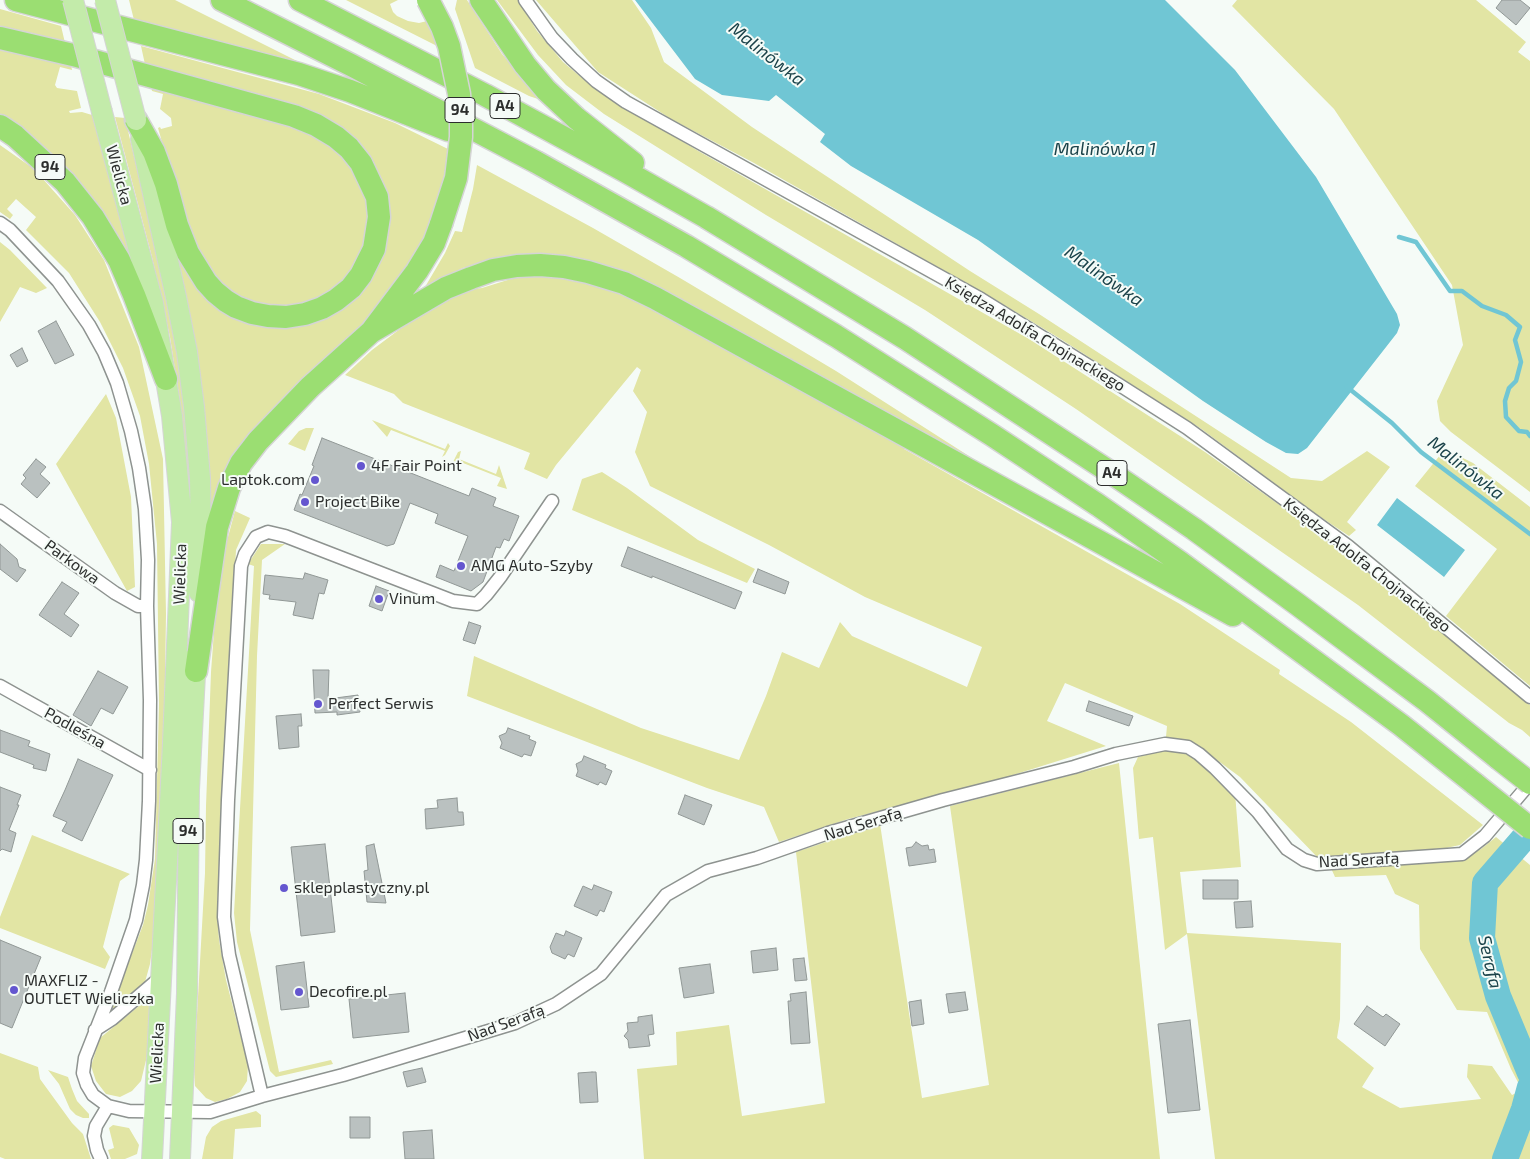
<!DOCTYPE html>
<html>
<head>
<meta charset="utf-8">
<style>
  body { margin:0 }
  canvas { display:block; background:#f5fbf7 }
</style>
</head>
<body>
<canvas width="1530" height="1159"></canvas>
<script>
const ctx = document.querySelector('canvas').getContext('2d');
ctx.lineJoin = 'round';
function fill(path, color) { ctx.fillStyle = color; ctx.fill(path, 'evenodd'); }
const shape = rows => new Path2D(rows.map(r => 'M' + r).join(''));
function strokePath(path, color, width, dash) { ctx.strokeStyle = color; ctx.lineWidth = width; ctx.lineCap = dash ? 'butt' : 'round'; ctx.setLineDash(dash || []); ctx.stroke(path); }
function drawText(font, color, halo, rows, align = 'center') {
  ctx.font = font + ' "Exo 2",sans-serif'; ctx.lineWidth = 4; ctx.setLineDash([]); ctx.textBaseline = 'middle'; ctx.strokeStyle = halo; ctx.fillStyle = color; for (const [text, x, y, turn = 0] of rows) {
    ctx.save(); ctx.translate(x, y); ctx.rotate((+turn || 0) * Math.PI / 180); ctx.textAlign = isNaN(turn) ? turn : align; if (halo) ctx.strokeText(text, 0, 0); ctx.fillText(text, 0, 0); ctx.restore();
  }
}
fill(shape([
  [129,0,175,0,317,71,135,24],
  [346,0,398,0,390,4,393,12,397,16,408,21,419,23,427,21,437,46],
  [457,0,467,0,502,54,541,100,529,96,475,68,455,9],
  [497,0,518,0,537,31,563,62,595,89,700,152,1029,339,1205,452,1302,521,1398,596,1530,705,1530,737,1522,730,1509,723,1358,605,1076,409,925,310,766,215,604,114,566,85,538,55],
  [536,0,632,0,651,28,664,62,752,127,970,271,1039,314,1291,478,1322,481,1367,451,1390,467,1347,522,1356,530,1349,536,1316,514,1200,428,1059,338,991,297,754,163,671,119,598,72],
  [1237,0,1476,0,1526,42,1518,52,1530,61,1530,492,1451,432,1440,421,1437,401,1463,345,1452,285,1334,109,1232,6],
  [0,9,61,26,66,47,0,29],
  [0,46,71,65,72,70,60,67,55,85,57,88,77,91,81,108,69,111,70,113,82,112,92,115,135,270,0,115],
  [141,46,319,94,395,123,448,149,447,160,441,192,415,262,212,511,209,512,178,261,179,259,282,326,381,254,357,146,146,69],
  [151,86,303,129,332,146,352,167,365,191,369,224,360,260,334,290,299,307,263,307,227,291,193,249,158,128,160,127,161,129,172,126,171,118,160,109,163,94,152,91],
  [115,117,125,118,158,258,176,345,183,393,190,456,191,561,185,451,181,408,170,337,152,257],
  [0,145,34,169,75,215,104,260,139,347,163,459,166,614,162,878,150,964,145,982,116,1008,111,1008,143,925,148,905,155,859,159,704,157,544,149,464,140,416,123,368,100,322,69,273,26,230,36,217,16,199,7,209,13,215,10,219,0,212],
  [477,165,593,228,680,278,836,371,983,465,617,270,581,259,561,255,532,254,481,263,463,268,425,287,445,253,455,231,462,232,473,189],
  [0,242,10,250,47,288,36,293,20,287,0,322],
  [545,275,574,277,640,300,904,444,904,449,1180,604,1280,670,1279,674,1351,722,1483,825,1460,845,1437,850,1354,855,1320,860,1240,777,1194,743,1166,737,1167,726,1065,683,1047,721,1106,746,997,780,848,819,779,842,764,807,707,788,467,696,474,656,641,728,739,760,766,696,782,652,819,668,840,622,852,636,967,687,982,647,865,597,769,545,650,486,635,452,647,412,633,391,641,370,637,367,556,465,547,479,524,469,530,453,403,403,394,394,345,375,372,350,416,317,458,291,482,288,514,278],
  [106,394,116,418,131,497,135,587,127,591,56,464],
  [372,420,445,449,448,443,450,446,445,455,442,457,445,451,391,430,387,437],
  [306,428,314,428,305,451,288,444,299,431],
  [1445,449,1473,463,1530,507,1530,686,1446,616,1497,549,1415,486],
  [461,451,459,459,496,474,499,465,507,489,497,486,501,478,458,461,455,469,452,464,458,452],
  [602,472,627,488,698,540,755,569,747,583,572,510,582,479],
  [235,511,250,518,236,550,217,911,219,940,226,980,248,1065,247,1081,240,1092,227,1099,215,1102,206,1098,195,1086,194,1068,205,873,206,806,211,672,217,591,224,552],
  [261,544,285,544,262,560,257,656,250,930,279,1072,331,1060,333,1064,276,1077,270,1071,237,942,234,913,254,566,248,564],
  [1166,750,1187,750,1235,793,1241,867,1180,872,1187,933,1341,943,1340,1019,1337,1038,1374,1068,1362,1087,1400,1108,1481,1099,1467,1077,1468,1064,1492,1066,1512,1095,1522,1090,1511,1069,1487,1012,1457,1010,1420,949,1419,905,1395,894,1386,875,1335,877,1330,866,1465,858,1481,849,1496,837,1530,865,1530,1159,1215,1159,1187,934,1165,950,1153,837,1139,839,1133,768,1138,757],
  [1119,763,1160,1159,644,1159,637,1069,677,1065,676,1032,729,1025,742,1116,825,1103,796,852,880,824,922,1098,989,1085,950,806],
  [32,835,130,874,120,881,103,947,110,957,105,969,0,928,0,917],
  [150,997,147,1056,141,1081,132,1091,120,1097,106,1094,96,1081,91,1066,100,1038],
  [0,1053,38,1067,40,1079,72,1123,83,1134,91,1159,5,1159,0,1157],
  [48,1070,68,1077,72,1089,77,1101,89,1114,89,1118,83,1118,76,1115,70,1109,59,1084],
  [256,1111,261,1115,261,1127,235,1129,233,1159,202,1159,206,1137,212,1127,221,1121],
  [113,1125,129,1128,139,1145,137,1154,125,1159,111,1159,108,1150,114,1148,109,1128]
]), '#e2e5a4');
fill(shape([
  [635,0,1165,0,1235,70,1316,177,1397,314,1400,325,1397,333,1307,448,1298,454,1286,453,1266,442,1203,401,978,240,851,166,820,142,825,134,776,95,769,101,722,95,695,79],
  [1397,498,1465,550,1444,577,1377,525]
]), '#70c6d4');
strokePath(shape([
  [1399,237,1416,242,1450,291,1462,291,1482,306,1506,315,1520,327,1515,340,1521,362,1516,381,1509,388,1505,401,1506,417,1519,431,1527,432,1530,436],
  [1347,387,1392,423,1421,452,1530,534]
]), '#70c6d4', 4.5);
strokePath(shape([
  [1530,831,1485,883,1482,938,1498,996,1530,1073],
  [1505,1159,1524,1109,1530,1087]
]), '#70c6d4', 26);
const building = shape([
  [1502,0,1520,0,1530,8,1516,25,1496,8,1502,0],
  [56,321,74,355,55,364,38,331,56,321],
  [22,348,28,361,17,367,10,355,22,348],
  [322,438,469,496,472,488,496,498,493,506,519,516,509,541,504,539,500,548,496,547,483,582,471,591,436,577,440,565,454,571,468,536,435,523,438,514,410,503,394,544,387,546,294,510,300,494,302,495,314,466,312,465,322,438],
  [36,459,46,467,40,474,50,483,37,498,21,484,26,478,23,475,36,459],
  [0,544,17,559,19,567,26,570,17,582,0,569,0,544],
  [628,547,742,592,735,609,652,576,652,578,621,566,628,547],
  [758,569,789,582,785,594,753,582,758,569],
  [305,573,328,580,324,594,319,593,313,619,293,615,296,602,269,599,270,595,263,594,265,575,303,579,305,573],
  [62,582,79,593,64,614,79,625,71,637,39,615,62,582],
  [376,586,389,591,382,611,369,606,376,586],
  [469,622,481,626,475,644,463,640,469,622],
  [313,670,329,670,328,699,358,695,360,712,337,715,337,712,315,713,313,670],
  [98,671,128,687,113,714,101,708,91,726,73,715,98,671],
  [1089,701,1133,716,1129,726,1086,711,1089,701],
  [301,714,302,726,298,726,299,747,279,749,276,716,301,714],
  [508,728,530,736,529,739,536,742,531,756,524,754,522,757,500,748,502,743,499,736,506,733,508,728],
  [0,730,30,741,28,746,50,754,46,771,33,768,34,765,0,752,0,730],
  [584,756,606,765,605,768,612,771,606,785,600,782,598,785,576,776,578,771,576,764,582,761,584,756],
  [78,759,113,775,82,841,62,831,67,822,53,816,65,790,78,759],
  [0,787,21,795,17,805,19,805,9,830,16,833,11,852,2,849,0,851,0,787],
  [685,795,712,805,704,825,678,814,685,795],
  [457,798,458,812,463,812,464,825,426,829,425,809,438,808,437,800,457,798],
  [916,842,922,846,928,845,929,850,934,849,936,862,909,866,906,848,912,847,916,842],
  [325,844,335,932,301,936,291,847,325,844],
  [374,844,386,903,367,902,364,871,368,870,366,846,374,844],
  [1203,880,1238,880,1238,899,1203,899,1203,880],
  [594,885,612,892,604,912,600,910,597,916,574,906,583,886,592,890,594,885],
  [1251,901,1253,927,1236,928,1234,902,1251,901],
  [566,931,582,938,574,957,568,954,565,959,552,953,550,947,556,933,564,936,566,931],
  [0,940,41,957,12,1028,0,1023,0,940],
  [776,948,778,970,753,973,751,951,776,948],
  [804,958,807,980,795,981,793,959,804,958],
  [304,962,309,1007,281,1010,276,966,304,962],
  [710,964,714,993,684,998,679,968,710,964],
  [806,992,810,1043,791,1044,788,1001,791,1001,790,994,806,992],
  [965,992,968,1010,949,1013,946,994,965,992],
  [405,993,409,1032,353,1038,349,999,405,993],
  [921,1000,924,1024,912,1026,909,1002,921,1000],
  [1367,1006,1383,1017,1386,1014,1400,1024,1385,1046,1354,1024,1367,1006],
  [652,1015,654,1034,648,1035,650,1046,629,1048,628,1040,624,1036,628,1031,627,1023,638,1022,638,1017,652,1015],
  [1190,1020,1200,1110,1168,1113,1158,1024,1190,1020],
  [422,1068,426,1082,407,1087,403,1072,422,1068],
  [592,1072,596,1072,598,1102,580,1103,578,1073,592,1072],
  [350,1117,370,1117,370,1138,350,1138,350,1117],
  [432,1130,434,1159,405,1159,403,1132,432,1130]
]);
fill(building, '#bac1c0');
strokePath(building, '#919896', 1);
const minor = shape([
  [525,0,552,38,572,59,596,81,626,102,981,299,1110,379,1187,428,1348,546,1530,697],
  [0,223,10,230,58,281,89,325,104,352,117,383,131,431,139,468,145,509,148,560,147,606,150,700,149,801,146,860,143,885,136,920,111,992,85,1058,83,1073,87,1085,93,1095,108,1106,129,1111,210,1112,262,1096,343,1075,515,1023,556,1004,601,974,666,895,708,871,757,858,828,833,943,800,1074,767,1116,754,1165,744,1188,747,1199,754,1215,768,1258,812,1287,849,1304,860,1317,864,1462,854,1485,836,1530,783],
  [0,511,115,593,138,606,147,606],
  [0,686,150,770],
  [95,1030,112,1019,161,977],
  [262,1096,229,955,224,917,228,800,241,566,245,554,256,537,268,532,285,536,453,601,477,604,486,595,501,576,552,501],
  [101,1159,97,1150,94,1136,96,1126,108,1106]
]);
const primary = shape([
  [102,112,153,303,172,416,182,522,173,743,152,1159],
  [141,139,176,297,187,352,194,407,200,478,201,547,199,592],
  [180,1159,187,993,189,790,196,656]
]);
const motorway = shape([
  [16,0,299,74,350,91,448,130],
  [222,0,351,65,536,162,686,246,836,336,992,435,1098,505,1181,563,1401,725,1475,784],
  [300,0,485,95,625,171,706,217,905,338,1116,476,1194,529,1297,604,1427,701,1498,758],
  [481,0,525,65,546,90,576,118,633,163],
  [0,38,73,55,294,116,316,125,336,137,349,148,361,163,377,197,379,217,374,249,361,275,351,288,336,300,322,308,305,314,286,317,268,316,252,313,236,307,226,301,215,292,206,282,188,253,177,225,166,184,154,152,136,120],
  [0,126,15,136,65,182,93,217,119,260,134,295,166,379],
  [371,332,446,288,471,278,493,270,517,266,540,265,564,267,588,272,624,283,655,298,1233,615],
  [196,671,217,527,229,488,241,463,258,441,310,387,371,332,417,271,434,243,441,224]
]);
strokePath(minor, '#8e9390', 15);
strokePath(primary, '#d5d5d5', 22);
strokePath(motorway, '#d5d5d5', 25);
strokePath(minor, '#fff', 12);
strokePath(primary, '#c3ebaa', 20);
strokePath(motorway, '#9bde72', 22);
const primaryBridge = shape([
  [73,0,102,112],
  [105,0,136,120]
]);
const motorwayBridge = shape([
  [428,0,442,27,449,46,459,94,461,118,461,137,456,178,441,224],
  [1498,758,1530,783],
  [1475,784,1530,828]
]);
strokePath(primaryBridge, '#d5d5d5', 22, []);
strokePath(motorwayBridge, '#d5d5d5', 25, []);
strokePath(primaryBridge, '#c3ebaa', 20);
strokePath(motorwayBridge, '#9bde72', 22);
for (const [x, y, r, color] of [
  [361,466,5,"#6456cf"],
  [315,480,5,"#6456cf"],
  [305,502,5,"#6456cf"],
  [461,566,5,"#6456cf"],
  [379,599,5,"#6456cf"],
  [318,704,5,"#6456cf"],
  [284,888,5,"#6456cf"],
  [14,990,5,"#6456cf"],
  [299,992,5,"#6456cf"]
]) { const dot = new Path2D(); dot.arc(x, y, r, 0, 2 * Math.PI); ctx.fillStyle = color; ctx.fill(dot); strokePath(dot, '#f5fbf7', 2); }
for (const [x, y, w] of [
  [505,106,30],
  [460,110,30],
  [50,167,30],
  [1112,473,30],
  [188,831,30]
]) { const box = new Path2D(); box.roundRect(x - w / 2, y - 12.5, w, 25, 4); ctx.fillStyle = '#f5fbf7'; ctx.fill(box); strokePath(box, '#2c2e2d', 1); }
drawText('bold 15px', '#2c2e2d', null, [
  ["A4",505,106],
  ["94",460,110],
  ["94",50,167],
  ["A4",1112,473],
  ["94",188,831]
]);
drawText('16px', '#2c2e2d', '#f5fbf7', [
  ["Wielicka",119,175,75],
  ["Księdza Adolfa Chojnackiego",1035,334,31],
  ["Parkowa",72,562,36],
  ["Księdza Adolfa Chojnackiego",1367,565,38],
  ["Wielicka",180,574,-88],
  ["Podleśna",75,728,29],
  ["Nad Serafą",863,824,-17],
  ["Nad Serafą",1359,860,-3],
  ["Nad Serafą",506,1023,-20],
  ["Wielicka",157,1053,-87]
]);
drawText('16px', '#2c2e2d', '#f5fbf7', [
  ["4F Fair Point",371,466],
  ["Laptok.com",305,480,"right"],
  ["Project Bike",315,502],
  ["AMG Auto-Szyby",471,566],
  ["Vinum",389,599],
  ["Perfect Serwis",328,704],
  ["sklepplastyczny.pl",294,888],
  ["MAXFLIZ -",24,981],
  ["OUTLET Wieliczka",24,999],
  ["Decofire.pl",309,992]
], 'left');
drawText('italic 18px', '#1b434a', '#f5fbf7', [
  ["Malinówka",767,54,38],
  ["Malinówka 1",1105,149],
  ["Malinówka",1104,276,35],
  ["Malinówka",1466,468,38],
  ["Serafa",1490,962,77]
]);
</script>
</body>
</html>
